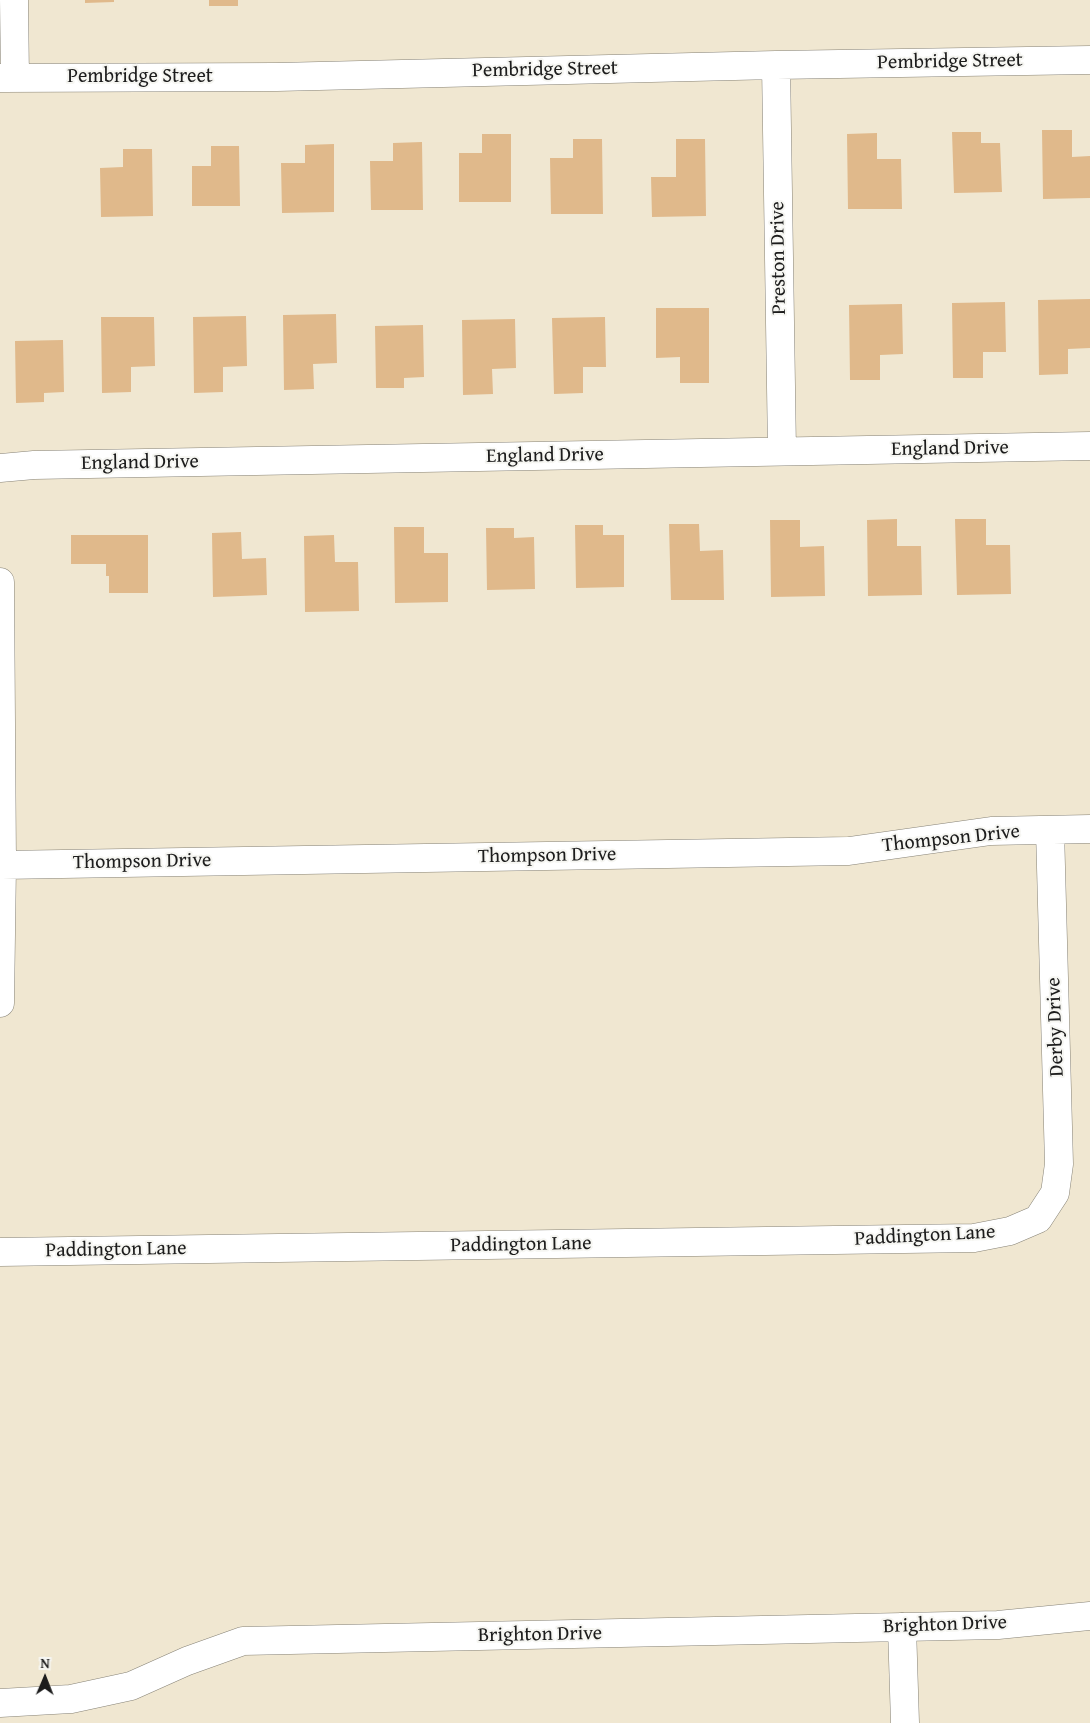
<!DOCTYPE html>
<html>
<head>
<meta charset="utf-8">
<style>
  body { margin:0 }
  #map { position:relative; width:1090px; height:1723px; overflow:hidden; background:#f0e7d1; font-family:"Gentium Book Plus",serif }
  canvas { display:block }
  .north { position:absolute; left:20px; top:1653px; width:50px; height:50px; -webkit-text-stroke:4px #f6f6f2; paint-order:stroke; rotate:1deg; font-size:14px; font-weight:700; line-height:20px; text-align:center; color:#1c1c1c }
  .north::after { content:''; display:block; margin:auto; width:18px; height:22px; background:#1c1c1c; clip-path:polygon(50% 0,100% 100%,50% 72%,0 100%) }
</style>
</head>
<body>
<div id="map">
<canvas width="1090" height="1723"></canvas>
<div class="north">N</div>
</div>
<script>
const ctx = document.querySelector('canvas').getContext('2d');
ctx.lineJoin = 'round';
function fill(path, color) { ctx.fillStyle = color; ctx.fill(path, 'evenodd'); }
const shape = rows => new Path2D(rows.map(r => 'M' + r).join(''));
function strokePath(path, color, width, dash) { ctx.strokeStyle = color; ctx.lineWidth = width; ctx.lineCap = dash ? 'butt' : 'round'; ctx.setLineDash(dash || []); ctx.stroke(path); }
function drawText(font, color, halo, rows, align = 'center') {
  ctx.font = font + ' "Gentium Book Plus",serif'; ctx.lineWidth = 4; ctx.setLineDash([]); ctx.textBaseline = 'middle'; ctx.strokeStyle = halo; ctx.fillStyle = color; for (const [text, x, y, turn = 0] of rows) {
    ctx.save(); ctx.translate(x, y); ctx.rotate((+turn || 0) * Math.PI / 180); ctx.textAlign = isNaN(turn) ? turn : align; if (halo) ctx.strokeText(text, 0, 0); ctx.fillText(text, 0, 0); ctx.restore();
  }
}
fill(shape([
  [85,0,114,0,114,2,85,3],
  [209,0,238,0,238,6,209,6],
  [1042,130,1072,130,1072,157,1090,156,1090,198,1043,199],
  [952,132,981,132,981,143,1000,143,1002,192,954,193],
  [877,133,877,159,901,159,902,209,848,209,847,134],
  [482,134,511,134,511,202,459,202,459,153,482,153],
  [573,139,602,139,603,214,551,214,550,158,573,158],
  [676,139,705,139,706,216,652,217,651,177,676,177],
  [422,142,423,210,371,210,370,161,393,161,393,143],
  [334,144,334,212,282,213,281,163,305,163,305,145],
  [211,146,239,146,240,206,192,206,192,166,211,166],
  [123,149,152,149,153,216,101,217,100,168,123,167],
  [1090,299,1090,348,1068,349,1068,374,1039,375,1038,300],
  [1005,302,1006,352,983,352,983,378,953,378,952,303],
  [902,304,903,354,880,355,880,380,850,380,849,305],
  [656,308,709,308,709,383,680,383,680,357,656,358],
  [336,314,337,363,313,364,314,389,284,390,283,315],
  [246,316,247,366,223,367,223,392,194,393,193,317],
  [101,317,154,317,155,366,131,367,131,392,102,393],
  [605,317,606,367,583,367,583,393,554,394,552,318],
  [515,319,516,368,492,369,493,394,463,395,462,320],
  [423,325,424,377,404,378,404,388,376,388,375,326],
  [63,340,64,392,44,393,44,402,16,403,15,341],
  [897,519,897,546,921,546,922,595,868,596,867,520],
  [955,519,986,519,986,545,1010,545,1011,594,957,595],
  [770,520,800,520,800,547,824,546,825,596,771,597],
  [669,524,699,524,700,551,723,550,724,600,671,600],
  [575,525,603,525,603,535,624,535,624,587,576,588],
  [394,527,424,527,424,553,448,553,448,602,395,603],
  [486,528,514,528,514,538,534,537,535,589,487,590],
  [241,532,242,559,266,558,267,595,213,597,212,533],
  [71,535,148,535,148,593,109,593,109,576,106,576,106,564,71,564],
  [334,535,335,562,358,562,359,611,305,612,304,536]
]), '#e0b98b');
const minor = shape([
  [14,0,15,78],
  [776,65,782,451],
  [0,78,277,77,776,65,1090,60],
  [0,468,34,465,1090,446],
  [0,582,2,865,0,1003],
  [2,865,849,851,991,831,1090,829],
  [0,1252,974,1238,1010,1231,1038,1219,1055,1193,1059,1164,1050,830],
  [902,1627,905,1723],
  [0,1703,71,1699,131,1686,187,1661,243,1641,998,1625,1090,1616]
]);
strokePath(minor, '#868276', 29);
strokePath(minor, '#fff', 28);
drawText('20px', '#1c1c1c', '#f6f6f2', [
  ["Pembridge Street",950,62,-1],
  ["Pembridge Street",545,70,-1],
  ["Pembridge Street",140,77],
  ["Preston Drive",779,258,-91],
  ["England Drive",950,449,-1],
  ["England Drive",545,456,-1],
  ["England Drive",140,463,-1],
  ["Thompson Drive",951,839,-6],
  ["Thompson Drive",547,856,-1],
  ["Thompson Drive",142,862,-1],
  ["Derby Drive",1056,1027,-92],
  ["Paddington Lane",925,1236,-3],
  ["Paddington Lane",521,1245,-1],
  ["Paddington Lane",116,1250,-1],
  ["Brighton Drive",945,1625,-2],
  ["Brighton Drive",540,1635,-1]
]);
</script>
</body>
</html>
